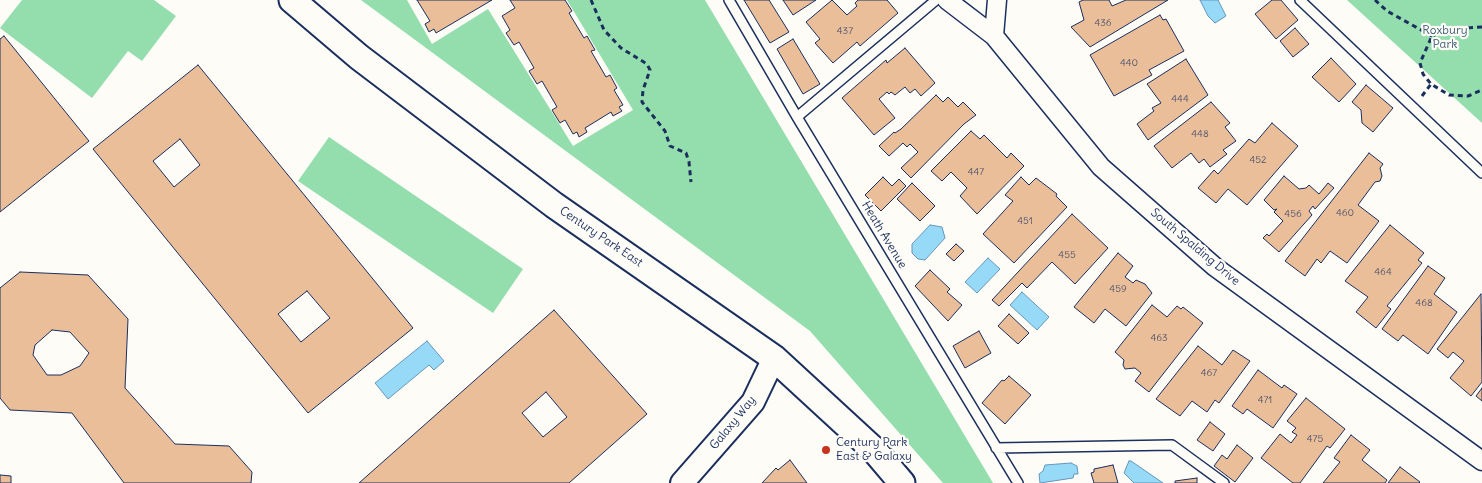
<!DOCTYPE html>
<html>
<head>
<meta charset="utf-8">
<style>
  body { margin:0 }
  canvas { display:block; background:#fdfcf7 }
</style>
</head>
<body>
<canvas width="1482" height="483"></canvas>
<script>
const ctx = document.querySelector('canvas').getContext('2d');
ctx.lineJoin = 'round';
function fill(path, color) { ctx.fillStyle = color; ctx.fill(path, 'evenodd'); }
const shape = rows => new Path2D(rows.map(r => 'M' + r).join(''));
function strokePath(path, color, width, dash) { ctx.strokeStyle = color; ctx.lineWidth = width; ctx.lineCap = dash ? 'butt' : 'round'; ctx.setLineDash(dash || []); ctx.stroke(path); }
function drawText(font, color, halo, rows, align = 'center') {
  ctx.font = font + ' Delius,sans-serif'; ctx.lineWidth = 4.5; ctx.setLineDash([]); ctx.textBaseline = 'middle'; ctx.strokeStyle = halo; ctx.fillStyle = color; for (const [text, x, y, turn = 0] of rows) {
    ctx.save(); ctx.translate(x, y); ctx.rotate((+turn || 0) * Math.PI / 180); ctx.textAlign = isNaN(turn) ? turn : align; if (halo) ctx.strokeText(text, 0, 0); ctx.fillText(text, 0, 0); ctx.restore();
  }
}
fill(shape([
  [22,0,154,0,176,16,142,61,128,51,92,98,0,28],
  [361,0,407,0,432,44,488,9,573,146,633,110,567,0,705,0,993,483,943,483,810,331],
  [1347,0,1482,0,1482,123],
  [329,137,523,269,493,313,298,181]
]), '#94ddad');
const water = shape([
  [1200,0,1218,0,1226,16,1215,23,1208,16,1200,0],
  [930,225,942,227,945,238,925,260,918,259,912,253,912,244,930,225],
  [988,258,1000,269,977,293,965,282,988,258],
  [1022,292,1049,317,1037,330,1010,305,1022,292],
  [427,341,444,361,434,370,429,365,388,399,375,383,427,341],
  [1129,461,1131,461,1163,483,1134,483,1124,473,1129,461],
  [1071,463,1077,466,1078,474,1074,474,1073,478,1040,483,1039,474,1043,471,1045,465,1071,463]
]);
fill(water, '#96daf8');
strokePath(water, '#6596ba', 1);
const building = shape([
  [417,0,492,0,436,33,434,29,429,32,425,24,430,21,417,0],
  [510,0,565,0,572,11,569,13,584,38,587,36,595,50,591,51,606,77,610,75,617,88,614,90,623,105,619,107,622,111,613,116,611,112,585,128,587,132,579,137,577,132,573,134,565,120,560,123,552,110,557,107,542,81,537,84,529,71,534,68,519,42,514,45,506,33,510,30,502,16,515,8,510,0],
  [744,0,769,0,789,32,770,43,744,0],
  [783,0,816,0,793,15,783,0],
  [832,0,847,15,857,6,855,3,858,0,887,0,898,13,860,46,857,42,833,63,815,43,820,39,806,22,832,0],
  [1083,0,1109,0,1112,6,1126,0,1168,0,1090,47,1071,27,1084,20,1079,2,1083,0],
  [1272,0,1281,0,1298,20,1276,39,1255,14,1272,0],
  [1160,15,1163,20,1166,19,1184,51,1149,70,1152,75,1114,96,1090,55,1160,15],
  [1295,28,1309,44,1293,57,1280,41,1295,28],
  [4,36,89,141,0,212,0,39,4,36],
  [793,39,820,84,803,94,777,49,793,39],
  [905,48,935,83,921,96,915,89,910,93,905,87,895,95,891,92,889,94,887,92,879,99,895,118,874,135,842,98,886,60,887,63,905,48],
  [1331,58,1356,84,1339,102,1312,77,1331,58],
  [1186,59,1208,95,1148,140,1137,124,1154,111,1152,108,1161,103,1147,84,1186,59],
  [198,65,413,328,308,413,93,149,198,65],
  [180,139,200,165,174,187,153,161,180,139],
  [307,291,330,318,301,342,278,314,307,291],
  [1366,85,1393,108,1373,132,1362,123,1361,110,1352,102,1366,85],
  [936,95,943,102,948,97,958,107,963,102,976,115,964,124,911,178,901,168,918,152,910,144,907,147,903,143,889,156,879,146,894,132,895,133,901,129,936,95],
  [1211,102,1230,123,1225,127,1236,141,1223,150,1227,154,1210,167,1204,159,1199,163,1191,153,1172,168,1154,146,1211,102],
  [1272,123,1298,146,1247,205,1228,189,1216,203,1198,188,1214,170,1218,174,1249,139,1255,143,1272,123],
  [971,131,980,139,984,135,1007,158,1011,153,1024,166,977,214,960,196,967,188,951,172,942,181,931,171,971,131],
  [1369,153,1383,164,1380,168,1382,176,1380,181,1375,182,1358,205,1379,221,1347,263,1330,251,1321,263,1317,259,1305,276,1285,261,1369,153],
  [1284,176,1299,189,1306,188,1309,185,1319,194,1328,183,1334,188,1315,209,1313,206,1309,211,1312,215,1279,252,1263,238,1267,234,1269,236,1283,221,1274,212,1277,209,1274,210,1264,200,1284,176],
  [883,177,892,186,899,179,906,186,881,211,865,195,883,177],
  [1021,177,1029,185,1036,178,1057,194,1056,196,1067,207,1014,263,983,234,1013,201,1005,195,1021,177],
  [912,183,935,206,920,221,897,199,912,183],
  [1072,214,1108,248,1075,284,1052,262,1027,288,1022,283,999,306,992,300,1072,214],
  [1390,225,1424,253,1418,260,1422,263,1387,306,1391,309,1376,328,1356,312,1368,297,1345,281,1390,225],
  [956,244,964,251,954,261,946,254,956,244],
  [1118,253,1133,266,1125,277,1133,283,1136,280,1145,284,1152,293,1126,326,1105,309,1094,323,1074,307,1118,253],
  [1428,266,1445,278,1434,294,1457,312,1428,354,1403,335,1398,341,1382,329,1428,266],
  [930,270,950,289,947,292,962,305,948,321,915,286,930,270],
  [20,272,88,275,128,319,125,388,175,444,229,446,252,472,251,483,124,483,72,413,10,410,0,398,0,288,20,272],
  [52,330,70,332,89,353,80,366,61,375,47,375,33,355,35,345,52,330],
  [1481,294,1482,382,1471,396,1450,378,1464,361,1453,352,1448,358,1437,349,1481,294],
  [1152,305,1167,317,1177,306,1181,309,1183,307,1203,323,1149,392,1135,381,1141,373,1135,368,1125,369,1123,365,1124,360,1115,352,1152,305],
  [554,310,647,414,569,483,359,483,554,310],
  [546,392,567,417,543,437,522,413,546,392],
  [1009,314,1029,333,1018,344,998,326,1009,314],
  [979,331,991,353,965,368,953,346,979,331],
  [1198,346,1222,365,1233,350,1250,361,1219,403,1215,400,1207,412,1192,401,1180,416,1156,399,1198,346],
  [1258,370,1282,388,1284,385,1297,394,1273,428,1247,409,1243,414,1232,406,1258,370],
  [1009,376,1031,395,1005,424,982,403,1002,380,1004,381,1009,376],
  [1482,388,1482,401,1476,396,1482,388],
  [1306,398,1345,429,1330,448,1327,446,1300,483,1293,483,1261,458,1280,434,1291,443,1297,435,1292,432,1296,428,1287,421,1306,398],
  [1210,422,1225,434,1213,451,1197,440,1210,422],
  [1351,435,1370,450,1362,460,1387,480,1385,483,1323,483,1340,462,1334,458,1351,435],
  [1237,445,1253,458,1235,482,1214,466,1222,455,1227,459,1237,445],
  [790,460,807,483,762,483,776,468,778,470,790,460],
  [1113,465,1118,483,1094,483,1091,473,1094,472,1094,469,1113,465],
  [1400,467,1420,482,1419,483,1388,483,1400,467],
  [0,475,11,476,11,483,0,483,0,475],
  [1197,478,1197,483,1175,483,1175,481,1197,478]
]);
fill(building, '#e9be99');
strokePath(building, '#1b2f5e', 1);
const service = shape([
  [729,0,797,117,1018,483],
  [1300,0,1482,173],
  [797,117,936,0],
  [996,448,1172,445,1224,483]
]);
const minor = shape([
  [947,0,994,36],
  [997,0,994,36,1101,167,1215,267,1482,461]
]);
const tertiary = shape([
  [682,483,753,402,774,358]
]);
const secondary = shape([
  [292,0,359,57,554,205,774,358,874,450,902,483]
]);
strokePath(service, '#1b2f5e', 12);
strokePath(minor, '#1b2f5e', 21);
strokePath(tertiary, '#1b2f5e', 26);
strokePath(secondary, '#1b2f5e', 29);
strokePath(shape([
  [591,0,604,30,621,48,647,64,650,70,643,90,642,102,665,131,670,146,686,153,689,162,691,182],
  [1375,0,1387,11,1432,36],
  [1482,27,1450,29,1432,36,1420,63,1423,74,1431,84,1449,95,1468,96,1482,90],
  [1422,96,1431,84]
]), '#1b2f5e', 3, [5, 4]);
strokePath(service, '#fdfcf7', 9);
strokePath(minor, '#fdfcf7', 18);
strokePath(tertiary, '#fdfcf7', 22);
strokePath(secondary, '#fdfcf7', 25);
for (const [x, y, r, color] of [
  [826,450,5,"#c8321e"]
]) { const dot = new Path2D(); dot.arc(x, y, r, 0, 2 * Math.PI); ctx.fillStyle = color; ctx.fill(dot); strokePath(dot, '#fdfcf7', 2); }
drawText('10px', '#4e536d', null, [
  ["436",1103,23],
  ["437",845,31],
  ["440",1129,63],
  ["444",1180,99],
  ["448",1200,134],
  ["452",1258,160],
  ["447",976,172],
  ["460",1345,213],
  ["456",1293,214],
  ["451",1025,221],
  ["455",1067,255],
  ["464",1383,272],
  ["459",1118,289],
  ["468",1424,303],
  ["463",1159,338],
  ["467",1209,373],
  ["471",1265,400],
  ["475",1315,439]
]);
drawText('12px', '#395a72', '#fdfcf7', [
  ["Roxbury",1445,31],
  ["Park",1445,45]
]);
drawText('12px', '#1b2f5e', '#fdfcf7', [
  ["Heath Avenue",884,235,59],
  ["Century Park East",601,237,34],
  ["South Spalding Drive",1195,247,40],
  ["Galaxy Way",733,423,-51]
]);
drawText('12px', '#1b2f5e', '#fdfcf7', [
  ["Century Park",836,443],
  ["East & Galaxy",836,457]
], 'left');
</script>
</body>
</html>
